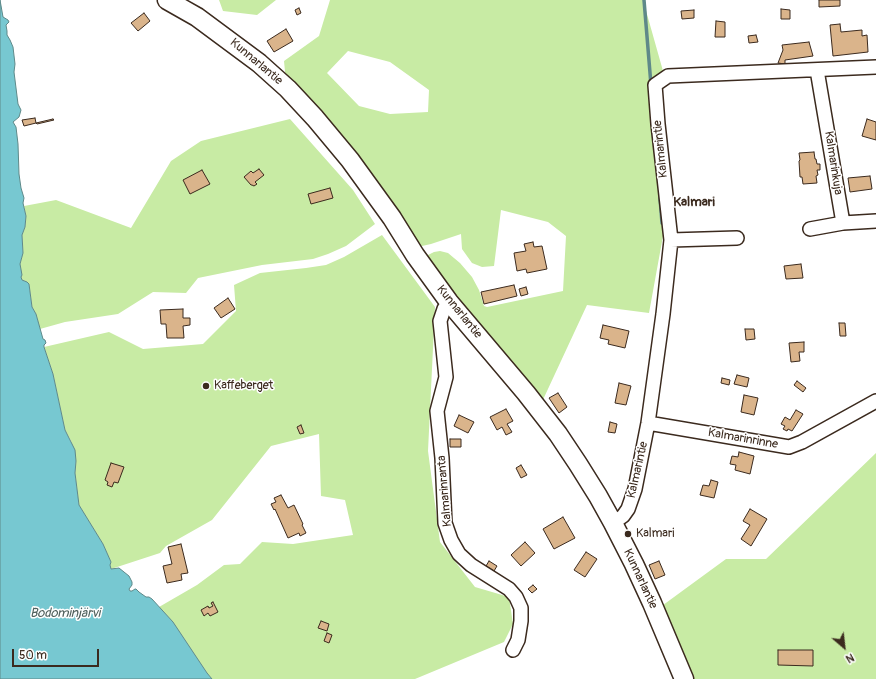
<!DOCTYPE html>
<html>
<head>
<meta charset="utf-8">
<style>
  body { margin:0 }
  #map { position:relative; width:876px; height:679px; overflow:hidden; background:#fff; font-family:Pangolin,sans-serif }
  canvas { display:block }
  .north { position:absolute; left:824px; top:627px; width:40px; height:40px; -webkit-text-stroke:3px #fff; paint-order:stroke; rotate:152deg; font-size:11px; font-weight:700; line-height:16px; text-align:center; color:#3b2a1e }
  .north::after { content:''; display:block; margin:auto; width:14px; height:18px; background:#3b2a1e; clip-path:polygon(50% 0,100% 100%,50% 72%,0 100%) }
  .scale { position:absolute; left:12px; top:649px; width:87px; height:18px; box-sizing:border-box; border:2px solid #3b2a1e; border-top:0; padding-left:5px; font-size:12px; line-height:14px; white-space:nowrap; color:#3b2a1e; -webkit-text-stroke:3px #fff; paint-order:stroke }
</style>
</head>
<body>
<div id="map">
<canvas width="876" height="679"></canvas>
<div class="north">N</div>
<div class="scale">50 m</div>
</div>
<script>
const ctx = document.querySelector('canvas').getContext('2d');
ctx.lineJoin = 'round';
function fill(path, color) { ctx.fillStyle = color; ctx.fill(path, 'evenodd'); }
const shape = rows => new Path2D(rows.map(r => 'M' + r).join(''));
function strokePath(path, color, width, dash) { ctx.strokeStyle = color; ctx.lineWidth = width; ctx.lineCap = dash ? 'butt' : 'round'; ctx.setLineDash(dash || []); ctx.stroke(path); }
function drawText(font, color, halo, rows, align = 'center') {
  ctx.font = font + ' Pangolin,sans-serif'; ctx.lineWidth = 3; ctx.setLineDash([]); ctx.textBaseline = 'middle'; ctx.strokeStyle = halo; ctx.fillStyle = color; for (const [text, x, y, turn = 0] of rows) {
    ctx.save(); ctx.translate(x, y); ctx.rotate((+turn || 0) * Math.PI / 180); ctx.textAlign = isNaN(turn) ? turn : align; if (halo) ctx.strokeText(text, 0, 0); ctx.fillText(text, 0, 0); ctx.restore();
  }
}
fill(shape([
  [219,0,276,0,257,15,223,11],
  [330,0,643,0,663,71,650,88,665,225,649,313,587,305,541,404,427,264,428,255,434,252,440,251,448,253,460,263,472,277,479,290,484,306,487,307,563,291,566,236,548,222,501,210,494,266,482,267,472,263,462,249,461,234,431,244,422,246,413,243,286,82,284,61,319,36],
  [348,51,390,62,429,90,428,112,390,114,359,106,327,73],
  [290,119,353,190,375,224,346,246,328,254,313,259,262,265,198,278,186,293,153,292,118,314,65,322,40,329,36,314,32,307,29,284,27,282,22,280,21,277,20,264,23,253,22,235,25,227,26,216,24,206,56,200,131,228,171,161,201,141],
  [382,235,435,307,428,451,440,542,475,587,509,597,513,624,504,642,415,679,212,679,207,673,173,622,159,607,197,585,224,565,240,564,262,542,293,544,353,535,345,500,321,496,319,434,271,446,212,520,166,546,160,553,111,569,110,565,111,562,103,544,79,505,75,473,76,461,71,441,65,430,53,374,44,347,109,332,143,349,203,344,236,311,234,285,260,273,306,268,326,265,344,257],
  [876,453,876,679,689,679,659,608,726,559,766,559]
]), '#c8eba4');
const water = shape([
  [0,0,3,17,8,20,9,22,6,25,7,31,7,35,10,40,13,47,15,64,14,72,18,104,21,110,19,117,13,122,16,127,18,144,19,174,21,188,24,198,23,203,26,216,25,227,22,235,23,253,20,264,22,275,21,277,22,280,27,282,29,284,32,307,36,314,43,339,45,340,46,343,44,345,44,347,53,374,65,430,75,450,76,461,75,473,79,505,103,544,111,562,110,565,111,569,119,568,129,576,132,582,132,585,129,589,130,591,132,591,135,589,136,589,139,592,146,597,149,597,152,599,173,622,207,673,212,679,0,679,0,0]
]);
fill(water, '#77c8d1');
strokePath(water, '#5f8989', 1);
strokePath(shape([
  [644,0,651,85],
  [660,198,662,223]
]), '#5f8989', 3.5);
const building = shape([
  [819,0,840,0,840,6,819,7,819,0],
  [299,8,301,13,297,15,295,10,299,8],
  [781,9,790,10,790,19,781,19,781,9],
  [694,10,694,18,682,19,681,11,694,10],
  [144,13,150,21,138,31,131,23,144,13],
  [716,21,725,22,725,37,715,37,716,21],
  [840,24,841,32,862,30,862,36,867,35,868,52,833,56,830,25,840,24],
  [286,29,293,41,274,52,267,41,286,29],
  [756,35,758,42,749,43,748,36,756,35],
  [809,42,813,56,785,60,785,64,778,63,783,50,782,45,809,42],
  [35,118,36,123,24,126,22,120,35,118],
  [53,119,54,120,37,124,36,123,53,119],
  [867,119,876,122,876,140,862,136,867,119],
  [814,152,815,159,816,159,817,164,820,164,820,170,817,170,818,175,816,176,817,183,803,184,802,177,800,177,799,161,800,160,799,153,814,152],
  [259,169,264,175,255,182,257,184,254,186,252,185,251,185,244,177,251,171,253,173,259,169],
  [202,170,210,184,190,194,183,180,202,170],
  [870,176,872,189,850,192,848,178,870,176],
  [330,188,333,198,311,204,308,194,330,188],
  [533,242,534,247,542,246,547,269,527,273,526,269,517,271,514,253,526,251,524,244,533,242],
  [801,264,803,278,786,279,784,266,801,264],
  [514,285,517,296,484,304,481,292,514,285],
  [526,287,528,294,521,296,519,289,526,287],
  [228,298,235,309,221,318,214,308,228,298],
  [183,309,183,318,190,318,190,325,183,326,184,338,167,338,166,324,161,324,160,310,183,309],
  [839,323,845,323,846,336,840,336,839,323],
  [603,325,629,331,625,348,608,344,609,340,600,338,603,325],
  [745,329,754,329,755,339,746,340,745,329],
  [804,342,804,352,799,352,800,361,791,362,789,343,804,342],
  [737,375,749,378,747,387,734,384,737,375],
  [722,378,730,380,729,385,721,383,722,378],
  [797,381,806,388,803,392,794,385,797,381],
  [619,383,631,386,626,405,615,403,619,383],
  [558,393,567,407,559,413,549,398,558,393],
  [744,395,758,398,754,415,741,412,744,395],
  [506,409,513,421,507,424,512,432,506,435,502,427,497,430,490,417,506,409],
  [796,410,803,414,792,431,788,429,787,431,783,429,785,426,781,424,785,417,790,420,796,410],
  [459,415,474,422,468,433,454,426,459,415],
  [610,422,617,424,615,433,608,432,610,422],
  [301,425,304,433,300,434,297,427,301,425],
  [450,439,461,439,461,447,450,447,450,439],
  [739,452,754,456,750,474,735,470,736,465,730,464,732,456,738,457,739,452],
  [111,463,124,467,118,483,114,482,112,487,107,485,108,482,105,480,111,463],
  [521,465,527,475,521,478,516,468,521,465],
  [711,480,718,482,714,498,700,495,703,485,709,486,711,480],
  [281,495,288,508,294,505,303,524,302,525,306,533,300,536,299,533,288,538,275,509,274,510,271,504,276,502,274,498,281,495],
  [750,509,767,519,751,546,741,539,750,525,743,521,750,509],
  [563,517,575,538,554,549,543,529,563,517],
  [525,542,535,553,521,566,511,555,525,542],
  [181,544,188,573,181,574,182,580,167,583,163,566,172,564,168,547,181,544],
  [586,552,597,559,585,577,574,570,586,552],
  [489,561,497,566,494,571,486,566,489,561],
  [659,561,665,575,655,579,649,565,659,561],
  [533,585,537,589,532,593,528,589,533,585],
  [213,602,218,612,210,616,208,613,204,616,201,610,208,606,209,608,213,606,211,603,213,602],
  [321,621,329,624,327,631,318,628,321,621],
  [327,633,332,635,329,643,324,641,327,633],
  [778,650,813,650,813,666,778,665,778,650]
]);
fill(building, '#dab48b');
strokePath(building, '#3b2a1e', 1);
const minor = shape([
  [817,70,843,223,876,221],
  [810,229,843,223],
  [671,240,737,238],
  [449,302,444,309,440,321,446,377,437,411,442,458,445,523,451,540,459,554,471,565,509,589,516,597,521,608,521,621,518,640,513,650],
  [648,423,789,447,802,442,876,401],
  [613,523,623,516,628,509,635,489,648,423,663,314,671,240,658,124,655,85,668,76,876,67]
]);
const secondary = shape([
  [167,0,197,17,259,63,288,89,315,118,350,160,392,218,415,255,449,302,526,393,558,434,578,464,598,496,613,523,634,564,652,603,684,679]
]);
strokePath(minor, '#3b2a1e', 16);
strokePath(secondary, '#3b2a1e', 21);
strokePath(minor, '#fff', 13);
strokePath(secondary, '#fff', 18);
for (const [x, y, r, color] of [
  [206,386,4,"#3b2a1e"],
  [628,534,4,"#3b2a1e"]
]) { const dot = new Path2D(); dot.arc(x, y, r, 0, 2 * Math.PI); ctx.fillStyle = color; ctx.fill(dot); strokePath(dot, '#fff', 1.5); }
drawText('12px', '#3b2a1e', '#fff', [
  ["Kunnarlantie",256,62,40],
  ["Kalmarintie",661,149,-96],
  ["Kalmarinkuja",833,163,81],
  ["Kunnarlantie",459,312,51],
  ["Kalmarinrinne",743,439,10],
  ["Kalmarintie",638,470,-77],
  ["Kalmarinranta",445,491,-95],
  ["Kunnarlantie",640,579,65]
]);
drawText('12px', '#3b2a1e', '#fff', [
  ["Kaffeberget",214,386],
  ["Kalmari",636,534]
], 'left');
drawText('bold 13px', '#3b2a1e', '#fff', [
  ["Kalmari",694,203]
]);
drawText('italic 13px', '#50615d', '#fff', [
  ["Bodominjärvi",65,614]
]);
</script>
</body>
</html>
